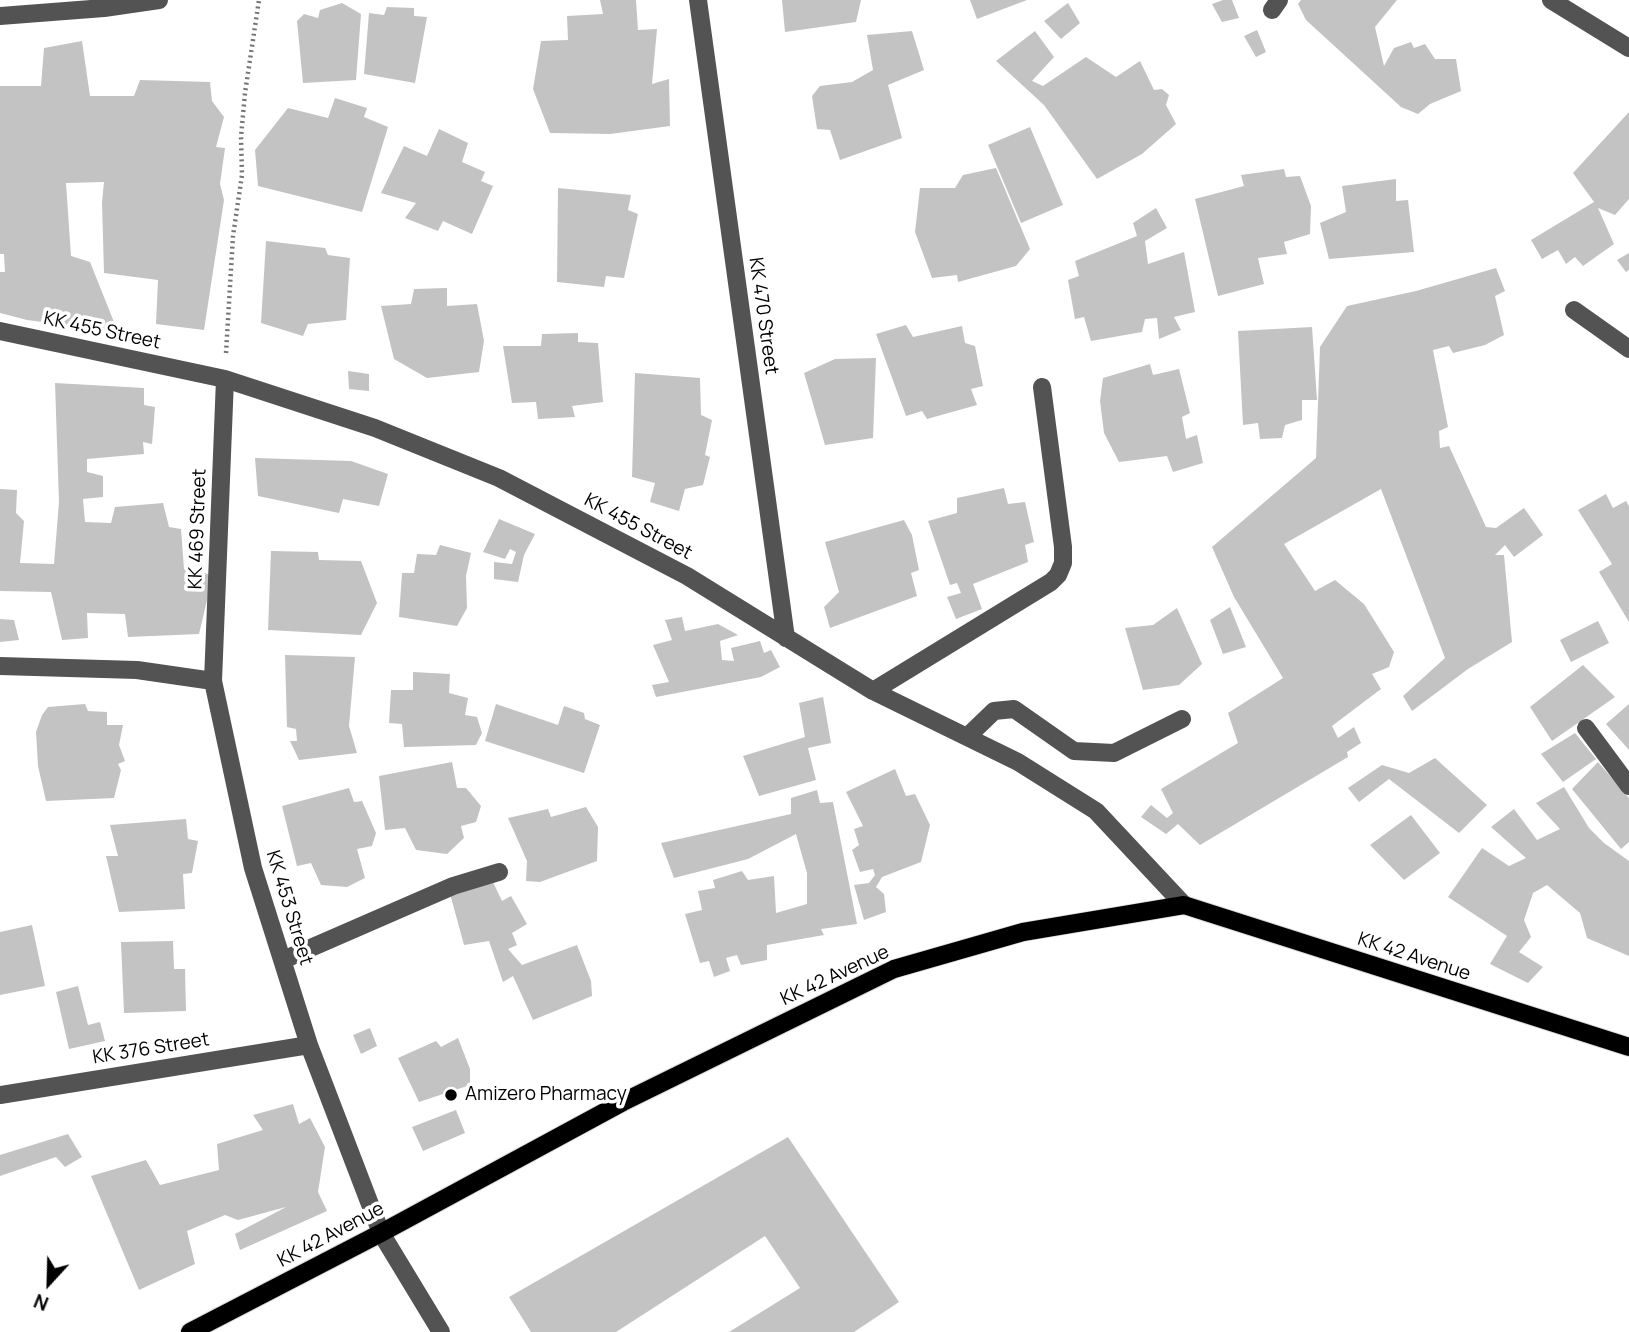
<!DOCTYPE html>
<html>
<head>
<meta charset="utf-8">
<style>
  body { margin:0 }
  #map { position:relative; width:1629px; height:1332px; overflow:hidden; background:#fff; font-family:Manrope,sans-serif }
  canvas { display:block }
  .north { position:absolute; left:14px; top:1248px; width:70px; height:70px; -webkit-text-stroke:5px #fff; paint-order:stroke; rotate:202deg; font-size:19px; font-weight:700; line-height:28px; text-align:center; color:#000 }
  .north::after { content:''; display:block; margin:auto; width:24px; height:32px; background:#000; clip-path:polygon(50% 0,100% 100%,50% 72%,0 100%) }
</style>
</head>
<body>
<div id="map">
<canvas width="1629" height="1332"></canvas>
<div class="north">N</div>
</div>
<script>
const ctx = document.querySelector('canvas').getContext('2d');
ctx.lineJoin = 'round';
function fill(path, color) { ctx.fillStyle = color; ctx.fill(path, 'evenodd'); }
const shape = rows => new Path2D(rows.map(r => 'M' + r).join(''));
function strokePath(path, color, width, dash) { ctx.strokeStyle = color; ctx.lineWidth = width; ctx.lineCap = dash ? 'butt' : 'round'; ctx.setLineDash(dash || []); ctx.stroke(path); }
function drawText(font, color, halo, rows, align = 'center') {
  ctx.font = font + ' Manrope,sans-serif'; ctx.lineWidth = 7; ctx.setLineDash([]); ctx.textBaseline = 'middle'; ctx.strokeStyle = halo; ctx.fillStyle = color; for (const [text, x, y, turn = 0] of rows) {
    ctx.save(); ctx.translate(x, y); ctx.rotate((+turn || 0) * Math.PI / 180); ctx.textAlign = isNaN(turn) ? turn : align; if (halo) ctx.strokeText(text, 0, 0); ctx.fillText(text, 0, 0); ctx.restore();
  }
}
fill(shape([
  [600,0,636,0,638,30,657,29,652,84,669,79,670,126,610,134,550,133,533,89,541,41,568,40,567,16,603,14],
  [782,0,861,0,856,22,785,32],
  [970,0,1027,0,977,19],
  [1223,0,1232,0,1239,18,1222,22,1212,4],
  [1301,0,1397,0,1375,27,1384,66,1394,48,1411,42,1414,48,1425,44,1435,59,1456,59,1461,91,1430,104,1418,114,1401,107,1306,20,1298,4],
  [342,3,361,14,356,80,303,83,297,21,304,14,318,18,320,10],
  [1068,3,1080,23,1061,39,1044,21],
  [387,7,414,8,414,16,427,17,415,83,364,74,369,13,384,15],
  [1257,30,1266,52,1256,57,1244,36],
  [912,31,924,70,888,85,902,138,840,160,830,130,817,129,812,96,820,86,852,82,873,70,867,35],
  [1035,31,1054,57,1032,81,1043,86,1086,57,1116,77,1140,61,1154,90,1162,89,1169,95,1166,105,1176,124,1142,154,1097,179,1044,105,996,61],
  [82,41,90,96,134,96,140,80,210,82,212,101,224,117,216,147,225,148,220,184,224,200,204,330,156,324,158,280,104,273,102,202,104,182,66,183,71,256,90,262,118,332,27,320,0,313,0,272,5,272,4,254,0,254,0,86,41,86,44,48],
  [335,98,367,108,364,117,388,127,362,212,258,186,255,150,288,108,328,118],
  [1629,112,1629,199,1615,215,1598,208,1614,244,1583,266,1575,257,1566,264,1558,250,1542,259,1531,240,1594,202,1573,173],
  [1030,127,1063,205,1021,223,988,145],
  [439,129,468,143,462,162,485,172,481,181,493,186,472,234,443,221,438,231,405,218,416,203,381,193,404,146,427,156],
  [996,168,1030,249,1016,266,958,282,957,275,932,278,915,232,920,188,955,188,963,175],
  [1284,169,1286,177,1300,176,1311,206,1310,234,1284,242,1287,254,1258,258,1264,284,1218,296,1195,199,1244,186,1241,175],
  [1396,179,1396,201,1408,200,1414,252,1329,259,1320,223,1346,212,1342,186],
  [558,188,631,195,628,210,638,214,624,278,606,276,604,287,557,282],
  [1156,208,1167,228,1145,241,1148,264,1184,252,1195,312,1174,317,1181,330,1159,339,1157,318,1145,319,1142,332,1091,341,1084,317,1075,319,1068,280,1079,276,1075,261,1137,236,1133,223],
  [266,241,325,248,328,255,350,258,346,320,308,324,303,336,261,323],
  [1629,253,1629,270,1626,272,1617,260],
  [1496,268,1505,291,1495,296,1504,335,1485,345,1453,353,1449,346,1433,350,1448,427,1439,431,1440,448,1449,446,1486,527,1496,528,1524,508,1543,535,1514,557,1505,545,1495,555,1504,555,1512,642,1468,669,1412,711,1403,696,1445,658,1381,489,1284,544,1315,591,1335,580,1364,604,1394,652,1389,667,1372,674,1381,689,1332,726,1338,738,1354,727,1361,743,1347,752,1348,757,1200,845,1178,824,1166,834,1141,817,1151,805,1167,818,1173,813,1161,789,1238,743,1228,713,1283,678,1234,597,1212,547,1316,458,1320,347,1347,306,1416,291],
  [447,288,447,306,477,304,484,341,479,372,427,378,394,359,381,306,411,304,414,289],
  [906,325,913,337,962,326,965,343,975,346,983,386,971,389,977,405,927,419,922,411,906,416,876,334],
  [1312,327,1317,400,1302,400,1302,420,1285,425,1282,438,1260,439,1258,423,1243,425,1238,331],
  [578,333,578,342,598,343,603,402,572,406,575,417,538,419,536,402,512,403,503,346,541,346,542,334],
  [876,358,873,438,825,445,804,373,835,359],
  [1150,364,1153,375,1179,369,1190,413,1182,417,1186,439,1197,435,1203,463,1173,472,1167,456,1119,462,1104,433,1100,401,1103,378],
  [348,371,369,374,369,391,349,389],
  [635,373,700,378,701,415,712,420,705,455,710,457,703,485,685,489,679,511,650,502,655,483,632,477],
  [55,383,144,388,144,405,155,407,152,444,143,442,144,454,87,459,87,472,103,476,103,497,83,499,85,522,111,523,115,507,163,503,169,527,181,529,184,569,213,575,199,634,128,637,125,614,87,613,88,638,62,640,51,592,0,591,0,489,17,490,16,513,24,521,20,563,54,564,59,502],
  [255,458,351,461,388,474,379,506,343,499,339,513,258,496],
  [1004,488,1008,504,1025,502,1034,542,1025,545,1028,562,973,584,982,609,956,619,947,597,961,593,957,583,950,585,928,521,957,513,957,498],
  [1606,494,1613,508,1626,501,1629,506,1629,622,1599,572,1612,564,1578,510],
  [499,519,535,534,524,555,518,582,494,579,494,562,512,564,516,552,510,549,505,559,483,552],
  [904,520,912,535,919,570,911,573,917,596,830,628,824,607,839,592,825,542],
  [440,545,471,553,466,576,467,608,457,626,399,617,402,573,414,573,417,554,436,555],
  [271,551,318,552,319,560,361,561,377,603,361,635,268,630],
  [1230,607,1246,647,1223,654,1210,620],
  [1177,608,1202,664,1179,685,1143,690,1125,628,1153,625],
  [682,617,685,631,718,624,738,635,720,641,722,660,734,661,731,648,760,641,764,653,771,650,780,667,761,677,656,697,652,685,669,682,653,645,672,640,665,620],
  [0,619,14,620,19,640,0,642],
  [1598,621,1609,643,1571,662,1560,640],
  [285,655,355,657,349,726,357,753,299,760,290,741,297,741,296,729,287,727],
  [1583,665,1615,697,1552,741,1530,707],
  [413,672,450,674,449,693,468,698,465,715,477,717,482,733,476,745,404,747,402,724,389,723,391,690,413,690],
  [823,697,831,743,808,748,816,780,759,796,743,756,805,737,799,703],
  [85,704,88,711,107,712,107,725,123,725,119,745,125,761,118,764,121,770,114,798,46,801,38,766,36,732,42,715,48,707],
  [496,704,558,725,564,706,584,713,585,719,600,725,584,773,485,741],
  [1629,704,1629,750,1606,724],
  [1575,733,1596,759,1563,782,1541,754],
  [1435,758,1487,805,1459,833,1389,779,1359,802,1348,788,1382,765,1409,773],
  [452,762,457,788,466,788,481,806,476,822,461,826,464,838,447,854,416,850,405,828,385,830,379,776],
  [1598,762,1629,798,1629,842,1621,849,1572,789],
  [895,769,906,796,915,794,930,825,921,862,882,877,876,887,884,894,886,912,864,920,854,885,869,883,875,875,873,869,860,872,852,850,859,845,854,829,863,826,846,792],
  [1564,787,1589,828,1604,843,1629,861,1629,956,1587,938,1580,913,1547,885,1533,893,1524,920,1531,937,1519,952,1543,967,1528,983,1490,964,1507,936,1448,897,1482,848,1509,866,1526,858,1491,827,1514,809,1537,840,1560,829,1536,803],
  [349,788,354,802,362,801,376,833,372,846,357,849,365,878,347,887,321,885,311,863,297,866,282,806],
  [817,790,820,803,833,802,857,924,821,929,824,935,767,945,767,960,741,965,737,955,726,958,730,971,714,977,709,961,700,963,685,914,702,910,698,891,715,888,713,880,742,871,748,880,774,876,776,913,807,904,807,873,796,834,748,859,674,878,661,843,791,814,791,798],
  [586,807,598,827,597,861,540,882,526,881,527,861,508,818,548,809,551,817],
  [1411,815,1440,853,1404,880,1370,845],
  [186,819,188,839,198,841,192,873,183,874,185,909,119,912,106,856,118,856,110,825],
  [492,880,502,901,511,896,527,924,512,933,517,945,508,949,522,965,577,945,591,981,592,996,533,1020,513,976,503,982,489,941,464,945,449,890],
  [32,925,45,986,0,995,0,932],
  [173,941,174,969,185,969,186,1011,124,1013,121,942],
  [78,986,88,1025,100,1022,105,1041,69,1049,56,992],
  [370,1028,377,1046,361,1054,353,1035],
  [458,1038,470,1069,470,1085,419,1102,398,1058,436,1041,441,1047],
  [293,1104,299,1124,310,1118,325,1147,318,1192,327,1211,240,1250,235,1234,286,1207,238,1220,225,1215,187,1231,195,1264,139,1290,91,1176,146,1160,160,1185,219,1170,217,1144,263,1130,253,1115],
  [456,1110,465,1133,423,1151,412,1127],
  [68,1134,82,1157,65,1167,56,1157,0,1176,0,1155],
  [788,1137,899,1302,854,1332,729,1332,800,1288,765,1236,616,1332,531,1332,509,1297]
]), '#c3c3c3');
const major = shape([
  [190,1332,381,1233,623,1102,894,969,1023,932,1184,905,1629,1047]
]);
strokePath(major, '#dbdbdb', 20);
strokePath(shape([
  [226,353,233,236,242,175,241,137,245,93,259,0]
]), '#757575', 4.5, [2, 3.5]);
strokePath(shape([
  [698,0,786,638],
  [1551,0,1629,48],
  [1272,10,1279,0],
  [0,16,104,8,159,0],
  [1574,310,1629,349],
  [0,331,225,379,375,428,499,478,687,576,873,691,1018,762,1096,811,1184,905],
  [0,666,137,670,213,681,253,868,309,1045,381,1233,441,1332],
  [213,681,225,379],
  [873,691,1051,582,1058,575,1063,563,1063,547,1042,387],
  [1586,728,1629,786],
  [967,737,994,711,1014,709,1074,751,1114,753,1182,719],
  [283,960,453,886,499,872],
  [0,1095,309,1045]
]), '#535353', 18);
strokePath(major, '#000', 18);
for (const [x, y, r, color] of [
  [451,1095,7,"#000"]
]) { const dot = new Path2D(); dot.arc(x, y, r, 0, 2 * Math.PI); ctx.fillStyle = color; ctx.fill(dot); strokePath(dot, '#fff', 2.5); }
drawText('19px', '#000', '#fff', [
  ["KK 470 Street",763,316,82],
  ["KK 455 Street",102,331,12],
  ["KK 455 Street",638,527,28],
  ["KK 469 Street",198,529,-88],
  ["KK 453 Street",289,908,73],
  ["KK 42 Avenue",1414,957,18],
  ["KK 42 Avenue",835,976,-25],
  ["KK 376 Street",151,1049,-9],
  ["KK 42 Avenue",331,1235,-28]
]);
drawText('19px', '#000', '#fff', [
  ["Amizero Pharmacy",465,1095]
], 'left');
</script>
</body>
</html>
